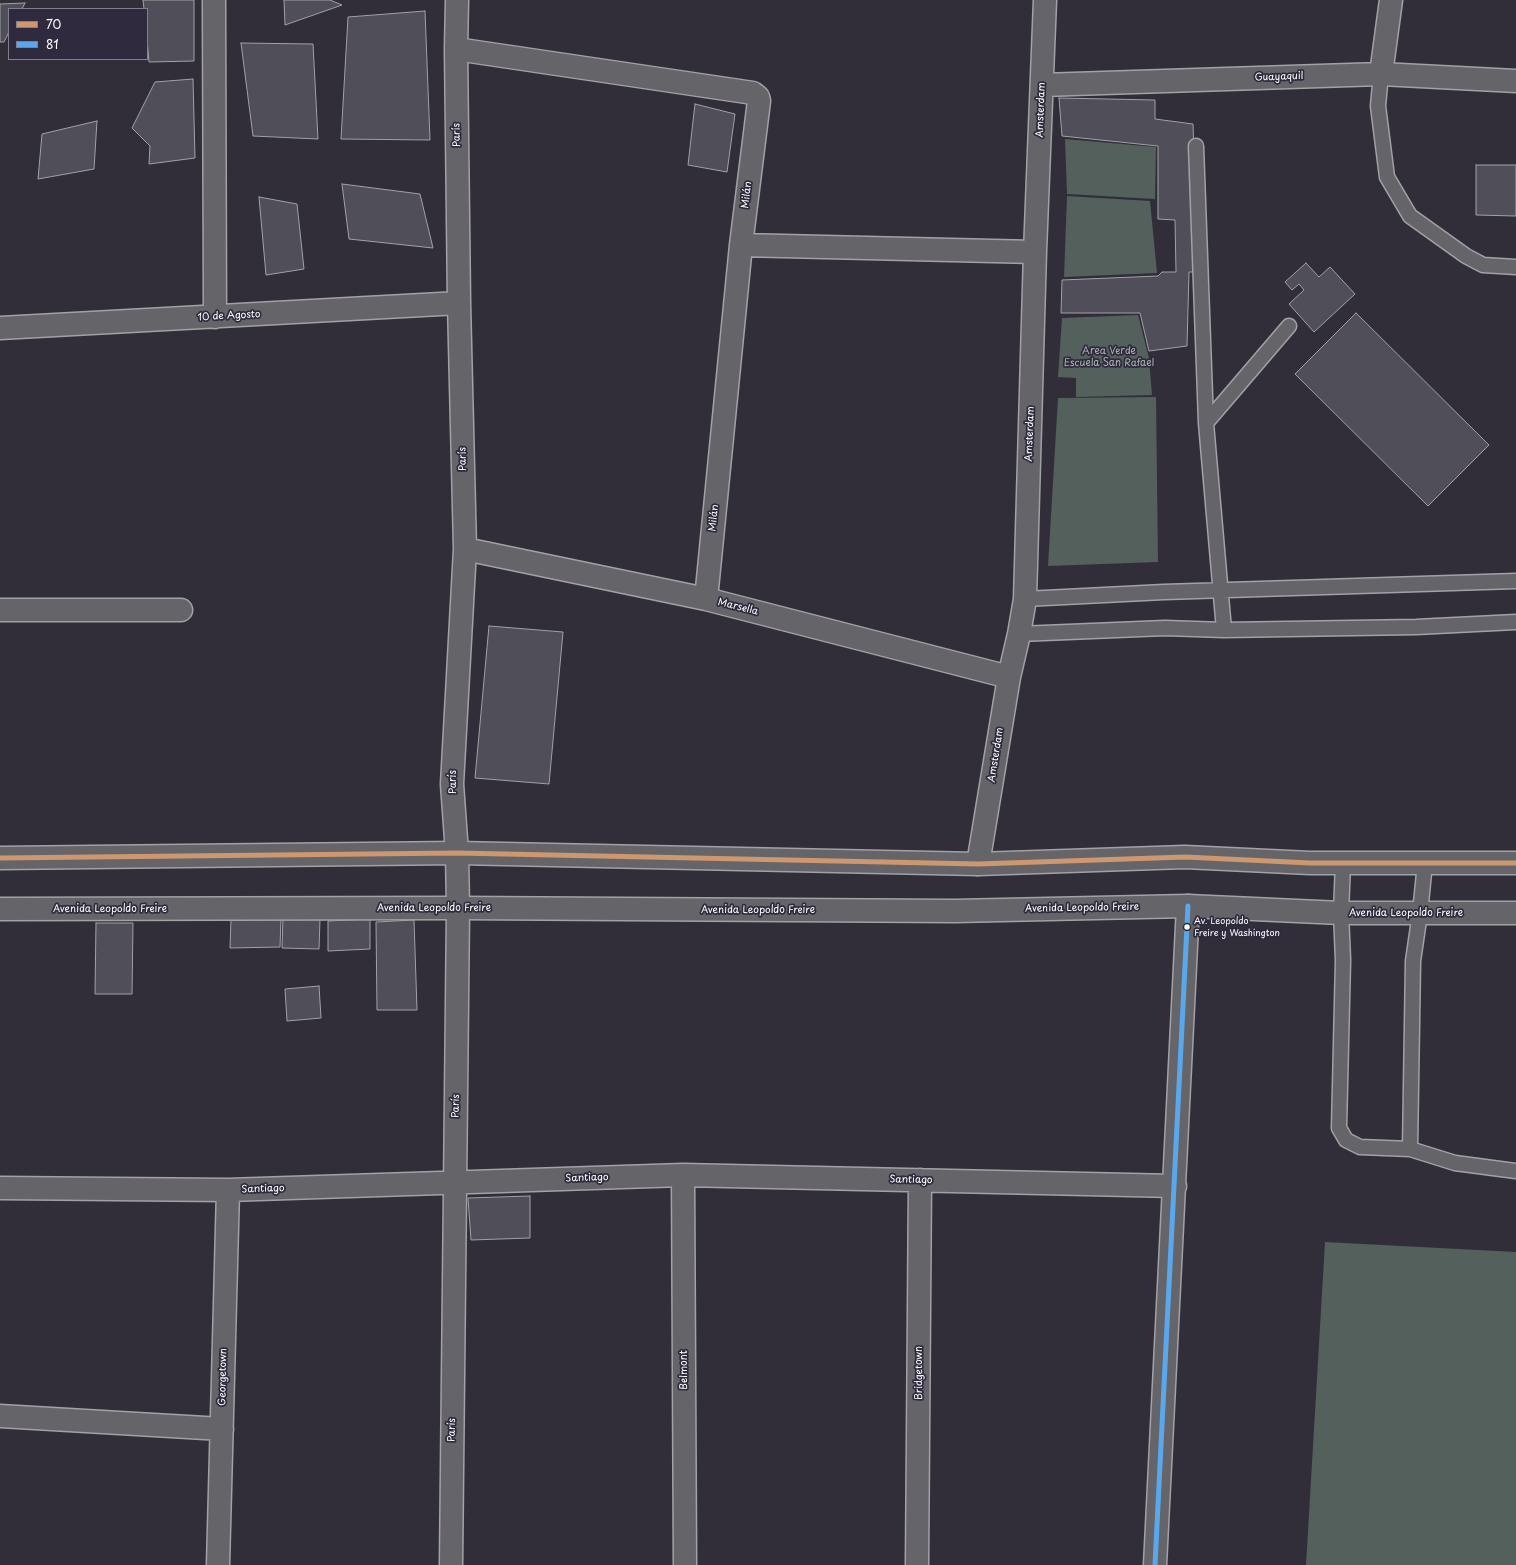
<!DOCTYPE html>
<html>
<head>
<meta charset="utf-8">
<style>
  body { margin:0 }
  #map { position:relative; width:1516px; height:1565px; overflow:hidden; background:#312e39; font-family:"Playpen Sans",sans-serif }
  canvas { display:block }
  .legend { position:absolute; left:8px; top:8px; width:140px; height:52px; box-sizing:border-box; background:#2f2a3d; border:1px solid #827f8b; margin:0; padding:5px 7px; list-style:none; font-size:12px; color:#fff }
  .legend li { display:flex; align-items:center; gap:8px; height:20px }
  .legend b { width:20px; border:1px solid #827f8b }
</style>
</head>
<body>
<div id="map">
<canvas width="1516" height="1565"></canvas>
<ul class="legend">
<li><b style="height:5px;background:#cd976f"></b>70</li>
<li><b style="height:5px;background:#5aa8eb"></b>81</li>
</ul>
</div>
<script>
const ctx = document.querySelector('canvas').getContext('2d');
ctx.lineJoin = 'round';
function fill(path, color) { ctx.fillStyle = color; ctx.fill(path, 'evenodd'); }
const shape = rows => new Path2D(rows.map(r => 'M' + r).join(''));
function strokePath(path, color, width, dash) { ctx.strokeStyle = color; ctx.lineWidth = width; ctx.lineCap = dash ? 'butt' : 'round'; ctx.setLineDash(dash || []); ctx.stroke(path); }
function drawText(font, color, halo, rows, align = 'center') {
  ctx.font = font + ' "Playpen Sans",sans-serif'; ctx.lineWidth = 3.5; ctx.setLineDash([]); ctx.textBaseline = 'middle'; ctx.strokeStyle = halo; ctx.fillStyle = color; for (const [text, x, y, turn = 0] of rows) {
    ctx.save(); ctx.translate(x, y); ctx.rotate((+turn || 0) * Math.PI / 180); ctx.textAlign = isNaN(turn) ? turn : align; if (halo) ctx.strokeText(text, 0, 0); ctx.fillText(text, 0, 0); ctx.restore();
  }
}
fill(shape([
  [1065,139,1156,147,1155,199,1067,194],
  [1067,196,1150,201,1157,273,1064,277],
  [1138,315,1149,358,1152,395,1076,397,1076,378,1058,377,1062,318],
  [1156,397,1158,562,1048,566,1058,398],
  [1325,1242,1516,1252,1516,1565,1306,1565]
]), '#53605b');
const building = shape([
  [143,0,194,0,194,61,149,62,147,38,147,9,144,9,143,0],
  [284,0,330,0,342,5,285,25,284,0],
  [25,3,22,9,9,9,9,32,4,42,0,42,0,4,25,3],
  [425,11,430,140,341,139,348,17,425,11],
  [241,43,313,44,318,139,253,136,241,43],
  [193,79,195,158,149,164,150,146,132,128,155,82,193,79],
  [1059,98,1155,100,1155,119,1193,124,1198,272,1189,272,1187,346,1149,351,1140,313,1061,313,1062,280,1158,276,1162,272,1176,272,1175,220,1158,219,1158,146,1062,136,1059,98],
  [695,104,735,114,727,172,688,165,695,104],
  [97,121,94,169,38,179,42,134,97,121],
  [1476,165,1516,165,1516,216,1476,215,1476,165],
  [342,184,420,194,433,248,349,239,342,184],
  [259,197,297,204,304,269,266,275,259,197],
  [1306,263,1319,277,1330,267,1355,294,1314,332,1289,304,1304,290,1299,284,1292,290,1285,282,1306,263],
  [1356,313,1489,445,1428,506,1295,374,1356,313],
  [489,626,563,632,549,784,475,778,489,626],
  [281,918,280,947,230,948,231,919,281,918],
  [283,918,320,919,319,949,282,948,283,918],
  [370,919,370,949,328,951,328,921,370,919],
  [414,920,417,1010,377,1010,376,922,414,920],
  [96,923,133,923,132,994,95,994,96,923],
  [319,986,321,1018,287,1021,285,989,319,986],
  [530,1196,530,1238,471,1240,468,1198,530,1196]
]);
fill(building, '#4f4e59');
strokePath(building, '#a2a1a6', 1);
const service = shape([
  [1381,74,1378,106,1387,177,1410,216,1466,256,1483,265,1516,267],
  [1196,146,1206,423,1224,630],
  [1206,423,1289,326],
  [1025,599,1164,592,1516,581],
  [1019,634,1165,628,1224,630,1416,627,1516,622],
  [1343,863,1341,913,1343,960,1339,1128,1346,1140,1360,1147,1410,1149,1413,961,1420,913,1425,863],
  [1410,1149,1455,1163,1516,1171]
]);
const minor = shape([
  [214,0,215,317],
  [456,49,753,93,758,97,759,101,741,245,706,599],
  [1381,74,1391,0],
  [1042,85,1381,74,1516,81],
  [741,245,1035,252],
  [0,328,459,303],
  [465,549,706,599,1009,677],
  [0,610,181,610],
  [978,864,1009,677,1019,634,1025,599,1035,252,1045,0],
  [683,1175,685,1565],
  [0,1188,228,1190,683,1175,1175,1186],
  [0,1416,222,1429],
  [218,1565,228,1190],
  [451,1565,458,908,457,853,452,784,465,549,459,303,456,49,457,0],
  [917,1565,920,1180],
  [1155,1565,1188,906]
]);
const secondary = shape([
  [0,858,457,853,978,864,1185,857,1310,863,1516,863],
  [0,909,458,908,955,911,1188,906,1341,913,1516,913]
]);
strokePath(service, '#a2a1a6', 17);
strokePath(minor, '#a2a1a6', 25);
strokePath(secondary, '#a2a1a6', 25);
strokePath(service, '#656469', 14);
strokePath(minor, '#656469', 22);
strokePath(secondary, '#656469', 22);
strokePath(shape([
  [0,858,457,853,978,864,1185,857,1310,863,1516,863]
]), '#cd976f', 5);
strokePath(shape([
  [1155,1565,1188,906]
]), '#5aa8eb', 5);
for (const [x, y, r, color] of [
  [1187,927,3.5,"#fff"]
]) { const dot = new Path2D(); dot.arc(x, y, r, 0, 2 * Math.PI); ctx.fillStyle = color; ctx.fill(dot); strokePath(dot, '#2f2a3d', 1.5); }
drawText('9px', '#fff', '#2f2a3d', [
  ["Av. Leopoldo",1194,922],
  ["Freire y Washington",1194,934]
], 'left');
drawText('10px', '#fff', '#2f2a3d', [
  ["Guayaquil",1279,77,-2],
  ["Amsterdam",1041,110,-88],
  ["París",457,135,-91],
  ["Milán",747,195,-83],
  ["10 de Agosto",229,316,-3],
  ["Amsterdam",1030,434,-88],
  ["París",463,459,-91],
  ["Milán",714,518,-84],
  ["Marsella",738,607,14],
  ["Amsterdam",996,755,-81],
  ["París",453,782,-90],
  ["Avenida Leopoldo Freire",434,908],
  ["Avenida Leopoldo Freire",1082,908,-1],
  ["Avenida Leopoldo Freire",110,909],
  ["Avenida Leopoldo Freire",758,910],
  ["Avenida Leopoldo Freire",1406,913],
  ["París",456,1106,-89],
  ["Santiago",587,1178,-2],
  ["Santiago",911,1180,1],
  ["Santiago",263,1189,-2],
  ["Belmont",684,1370,-90],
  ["Bridgetown",919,1373,-90],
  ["Georgetown",223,1377,-89],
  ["París",452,1430,-89]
]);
drawText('10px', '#acb4b0', '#2f2a3d', [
  ["Area Verde",1109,351],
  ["Escuela San Rafael",1109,363]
]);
</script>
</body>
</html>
